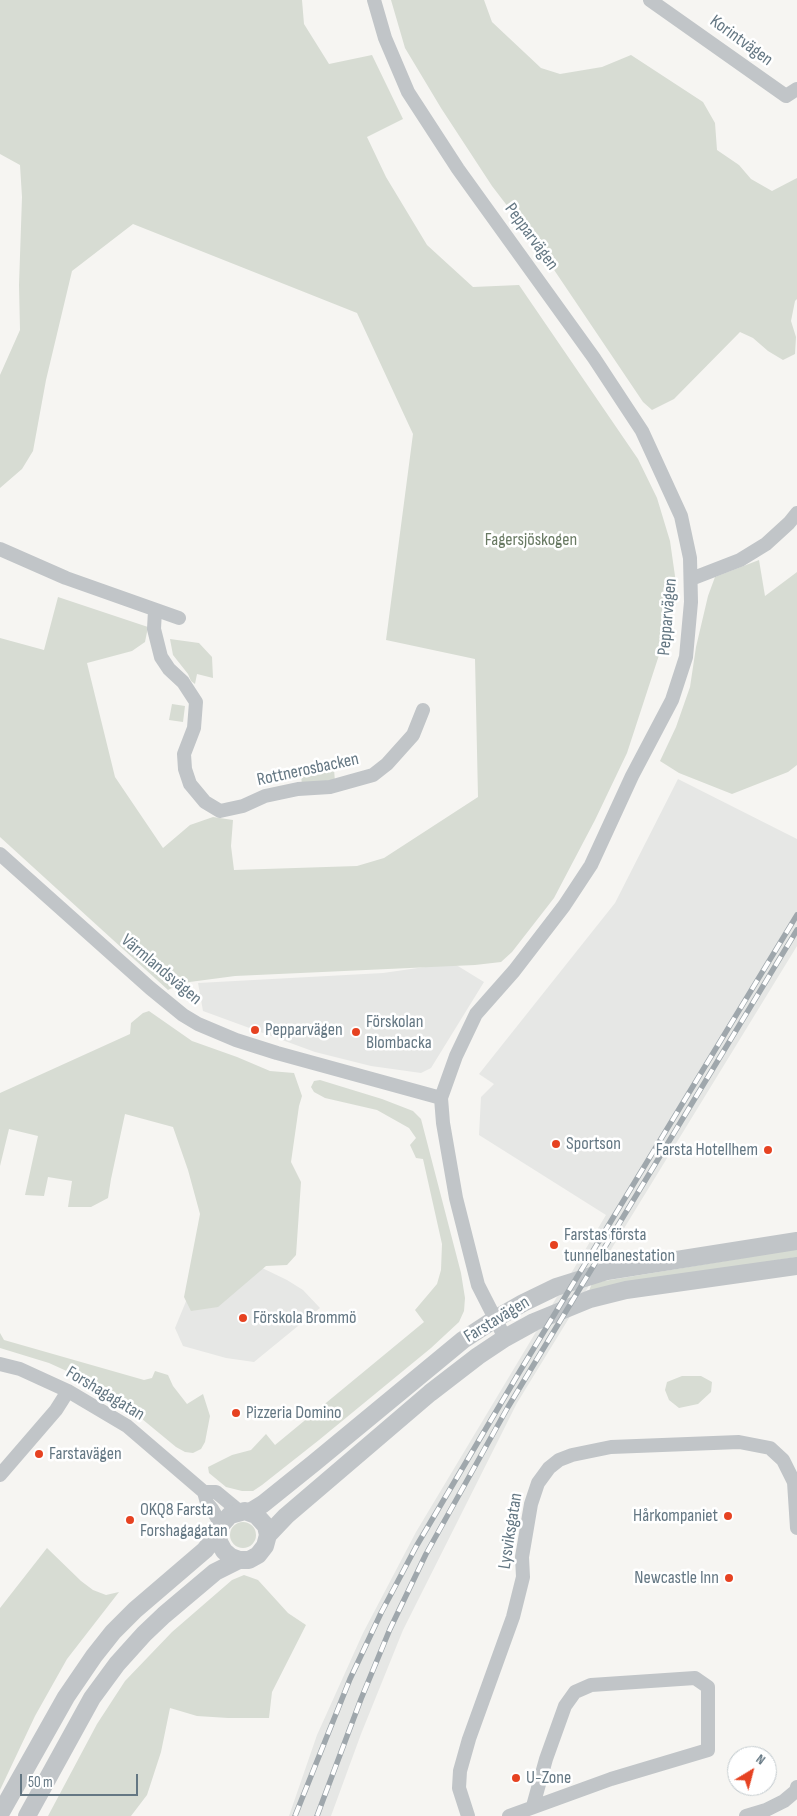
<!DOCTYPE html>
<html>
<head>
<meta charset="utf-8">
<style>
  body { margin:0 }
  #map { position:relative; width:797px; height:1816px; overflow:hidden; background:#f6f5f2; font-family:"Sofia Sans Condensed",sans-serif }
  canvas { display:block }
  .north { position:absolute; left:727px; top:1746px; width:50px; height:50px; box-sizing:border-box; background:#fff; border:1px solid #c1c9cd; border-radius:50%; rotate:37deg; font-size:14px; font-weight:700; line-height:20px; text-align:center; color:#647783 }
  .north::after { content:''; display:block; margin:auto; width:18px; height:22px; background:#e64221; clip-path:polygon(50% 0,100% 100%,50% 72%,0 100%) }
  .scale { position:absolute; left:20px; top:1774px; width:118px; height:22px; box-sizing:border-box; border:2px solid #647783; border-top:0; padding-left:6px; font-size:15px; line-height:18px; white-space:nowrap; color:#647783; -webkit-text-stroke:4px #fff; paint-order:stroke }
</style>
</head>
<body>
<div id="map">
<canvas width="797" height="1816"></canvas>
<div class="north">N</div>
<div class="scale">50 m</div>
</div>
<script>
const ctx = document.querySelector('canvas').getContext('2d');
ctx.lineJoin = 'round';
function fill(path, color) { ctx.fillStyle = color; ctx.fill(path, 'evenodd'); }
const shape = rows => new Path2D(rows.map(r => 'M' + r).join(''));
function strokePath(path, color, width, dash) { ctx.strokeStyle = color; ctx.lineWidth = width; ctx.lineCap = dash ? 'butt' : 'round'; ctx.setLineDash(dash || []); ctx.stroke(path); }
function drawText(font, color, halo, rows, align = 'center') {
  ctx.font = font + ' "Sofia Sans Condensed",sans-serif'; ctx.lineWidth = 5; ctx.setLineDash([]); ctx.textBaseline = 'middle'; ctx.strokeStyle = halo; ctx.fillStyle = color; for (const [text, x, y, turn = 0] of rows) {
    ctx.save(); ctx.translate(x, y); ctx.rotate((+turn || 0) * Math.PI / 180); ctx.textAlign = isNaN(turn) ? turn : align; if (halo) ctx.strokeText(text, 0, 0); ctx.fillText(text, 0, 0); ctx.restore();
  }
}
fill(shape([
  [678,779,797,839,797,946,517,1403,403,1630,361,1734,331,1816,289,1816,317,1735,363,1633,416,1532,606,1215,479,1135,481,1097,494,1084,479,1074,615,903],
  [453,963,484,982,431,1068,421,1073,371,1066,315,1052,203,1011,198,983,383,973],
  [258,1266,287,1280,303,1290,320,1308,254,1362,226,1358,183,1346,175,1328,189,1294]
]), '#e6e7e5');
fill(shape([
  [0,0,302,0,304,24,329,64,372,55,403,119,367,137,386,177,427,245,473,287,519,285,638,459,657,498,670,541,678,597,627,753,595,820,554,898,512,952,501,962,475,965,235,976,182,983,168,990,0,837,0,638,44,650,58,597,148,627,145,642,132,651,87,663,115,777,163,848,190,825,213,817,233,820,231,846,234,870,357,866,384,858,478,797,475,659,386,640,413,434,357,313,133,224,72,271,46,380,33,451,22,469,0,488,0,375,20,330,19,285,22,197,20,165,0,154],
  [391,0,484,0,492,22,541,68,560,74,602,67,631,55,703,102,715,123,717,150,739,165,751,179,772,191,797,178,797,299,795,301,791,321,796,337,795,354,783,360,768,351,753,338,740,332,674,399,652,410,643,402,538,246,492,186,441,108,405,48],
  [759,560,765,596,797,572,797,765,788,772,732,794,679,773,660,761,676,727,690,687,696,647,708,596,715,577],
  [170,639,199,643,212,657,213,678,197,674,195,684,191,681,188,674,173,655],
  [172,704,185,706,183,722,169,720],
  [334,769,335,782,302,787,301,773],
  [149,1011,192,1041,237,1057,270,1071,294,1073,302,1096,299,1106,291,1162,301,1182,296,1255,287,1265,266,1266,218,1307,191,1311,184,1297,200,1214,188,1170,173,1127,125,1114,111,1179,108,1198,91,1207,68,1207,72,1181,48,1177,44,1196,25,1195,38,1136,9,1129,0,1166,0,1093,130,1034,131,1023,143,1013],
  [320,1080,382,1099,413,1111,421,1119,461,1273,465,1298,464,1311,459,1322,431,1348,319,1440,262,1485,253,1491,242,1491,226,1487,209,1473,208,1467,232,1455,251,1450,266,1434,275,1445,424,1322,415,1310,437,1284,441,1270,442,1244,423,1159,416,1158,410,1145,416,1138,409,1128,377,1110,325,1098,314,1092,311,1087,314,1081],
  [797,1249,797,1257,589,1291,592,1283],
  [0,1333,4,1340,144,1380,152,1378,155,1371,168,1375,173,1386,187,1404,203,1394,210,1416,205,1442,201,1449,193,1453,185,1452,176,1447,136,1414,71,1373,49,1363,0,1348],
  [682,1376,701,1376,712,1382,711,1392,698,1404,679,1408,669,1400,665,1390,667,1382],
  '230 1535a13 13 0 1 1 26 0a13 13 0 1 1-26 0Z',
  [47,1548,81,1581,93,1590,106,1595,119,1592,67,1659,35,1716,0,1790,0,1608],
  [244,1575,258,1580,288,1613,306,1625,272,1692,269,1718,228,1718,197,1716,170,1708,161,1752,147,1795,131,1816,48,1816,97,1724,125,1681,172,1632,232,1580]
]), '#d7dcd3');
strokePath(shape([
  [374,0,385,38,408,92,458,169,594,358,642,431,681,516,690,558,691,602,686,657,672,700,632,776,591,865,564,906,514,971,476,1014,456,1056,441,1098,443,1123,456,1198,478,1285,505,1338],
  [650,0,786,96,797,89],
  [0,549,66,578,179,618],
  [691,579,740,560,766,544,789,523,797,513],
  [155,610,154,629,161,657,169,669,183,682,196,702,194,728,184,754,185,769,190,784,205,802,220,811,243,806,265,796,298,789,330,787,373,775,387,764,413,735,423,710],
  [0,854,150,988,183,1015,198,1024,236,1040,277,1053,441,1098],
  [0,1364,20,1369,68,1391,127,1426,204,1492,207,1503,212,1509,221,1525],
  [0,1475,56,1410,68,1391],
  [204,1492,216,1492,239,1511],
  [468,1816,459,1788,460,1771,469,1739,513,1617,523,1577,522,1557,531,1504,538,1483,549,1468,559,1460,572,1455,611,1447,739,1442,770,1448,783,1460,794,1482,797,1528],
  [509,1816,611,1779,708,1750,708,1687,695,1678,591,1685,575,1692,565,1706,546,1759,533,1806],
  [746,1816,766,1810,784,1801,796,1791,797,1787]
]), '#c1c5c8', 14);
strokePath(shape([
  [250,1512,263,1504,314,1463,463,1340,495,1319,523,1303,556,1287,607,1271,797,1241],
  [268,1535,286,1516,430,1393,478,1356,505,1338,534,1322,590,1299,626,1290,797,1266],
  [0,1814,66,1697,94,1656,113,1632,135,1610,205,1550,218,1533],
  [27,1816,92,1698,117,1664,144,1634,164,1615,215,1572,239,1560,249,1560,258,1555,265,1546,268,1535,266,1526,256,1515,245,1511,230,1515,221,1525,218,1533,219,1542,224,1551,231,1557,239,1560]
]), '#c1c5c8', 18);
const rail = shape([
  [295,1816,350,1679,381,1613,417,1545,520,1371,797,915],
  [317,1816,361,1699,390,1629,426,1554,508,1407,797,930]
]);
strokePath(rail, '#9fa7ac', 5.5);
strokePath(rail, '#fff', 4, [11]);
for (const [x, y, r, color] of [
  [255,1030,5,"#e64221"],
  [356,1032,5,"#e64221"],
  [556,1144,5,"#e64221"],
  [768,1150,5,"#e64221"],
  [554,1245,5,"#e64221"],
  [243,1318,5,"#e64221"],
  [236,1413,5,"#e64221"],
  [39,1454,5,"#e64221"],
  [728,1516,5,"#e64221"],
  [130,1520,5,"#e64221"],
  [729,1578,5,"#e64221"],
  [516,1778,5,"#e64221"]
]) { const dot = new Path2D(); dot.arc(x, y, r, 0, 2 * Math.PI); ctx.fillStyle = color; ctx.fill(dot); strokePath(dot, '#fff', 2); }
drawText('18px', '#647783', '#fff', [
  ["Korintvägen",741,41,36],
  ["Pepparvägen",531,237,54],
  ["Pepparvägen",668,617,-85],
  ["Rottnerosbacken",308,770,-12],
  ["Värmlandsvägen",161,970,40],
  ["Farstavägen",497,1320,-31],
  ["Forshagagatan",105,1394,31],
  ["Lysviksgatan",511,1531,-81]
]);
drawText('18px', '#697a63', '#fff', [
  ["Fagersjöskogen",531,540]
]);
drawText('18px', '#647783', '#fff', [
  ["Förskolan",366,1022],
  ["Blombacka",366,1043],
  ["Pepparvägen",265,1030],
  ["Sportson",566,1144],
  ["Farsta Hotellhem",758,1150,"right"],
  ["Farstas första",564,1235],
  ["tunnelbanestation",564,1256],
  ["Förskola Brommö",253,1318],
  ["Pizzeria Domino",246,1413],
  ["Farstavägen",49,1454],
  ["OKQ8 Farsta",140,1510],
  ["Forshagagatan",140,1531],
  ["Hårkompaniet",718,1516,"right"],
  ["Newcastle Inn",719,1578,"right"],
  ["U-Zone",526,1778]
], 'left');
</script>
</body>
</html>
